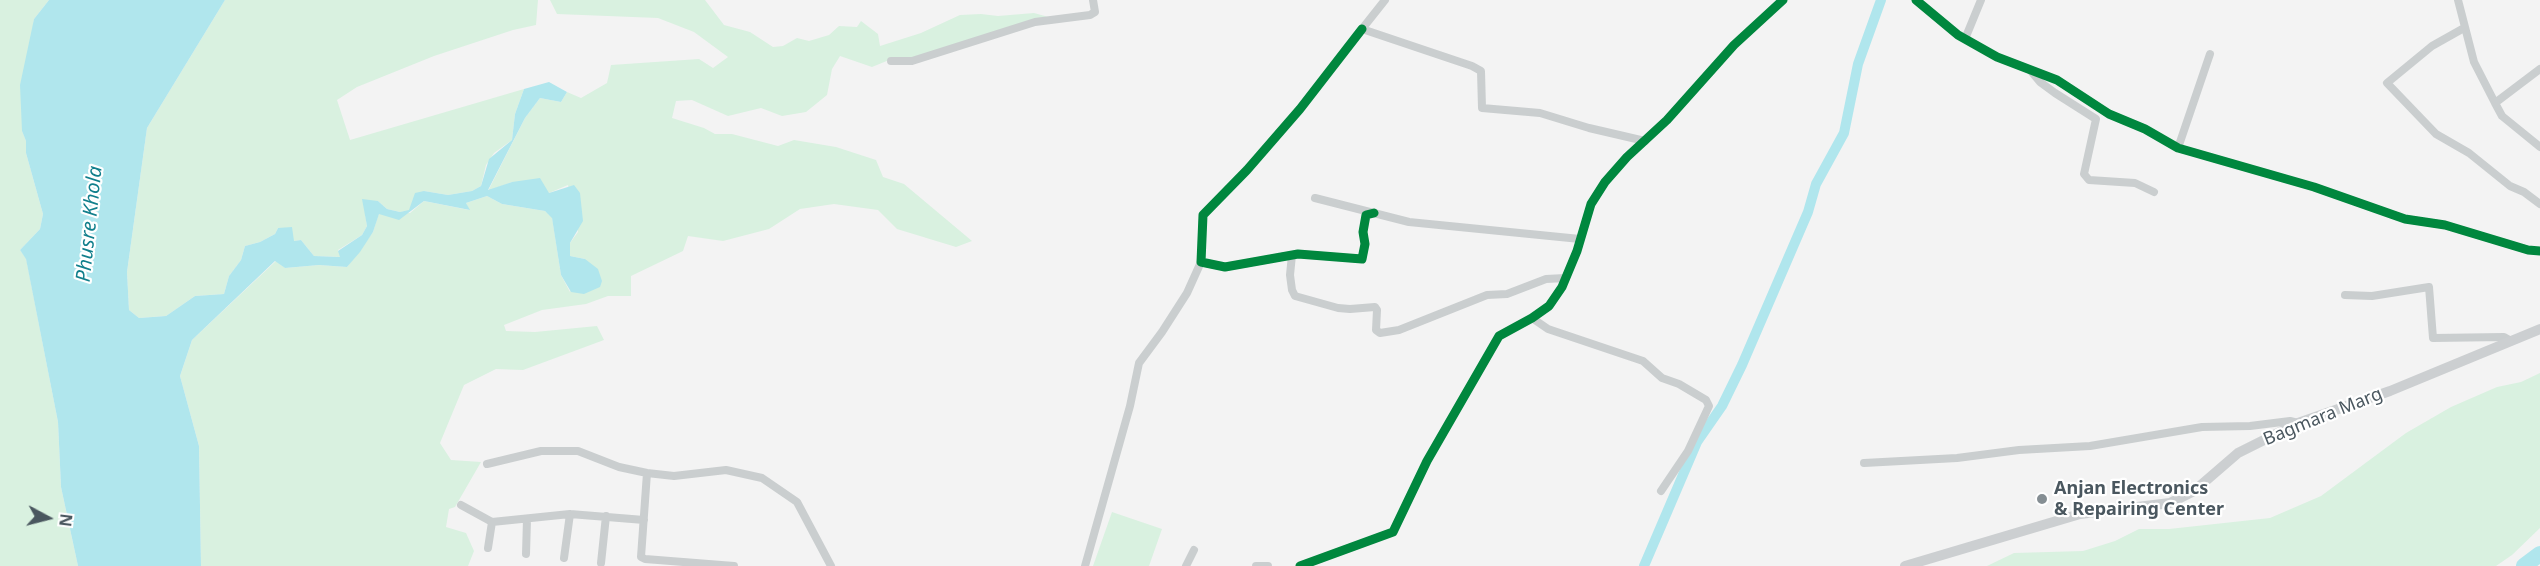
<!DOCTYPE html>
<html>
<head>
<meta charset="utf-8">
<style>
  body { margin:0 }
  #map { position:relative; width:2540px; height:566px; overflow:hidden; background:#f3f3f3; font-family:"Noto Sans",sans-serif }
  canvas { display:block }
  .north { position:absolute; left:18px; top:488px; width:60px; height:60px; -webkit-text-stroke:4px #fff; paint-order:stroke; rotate:97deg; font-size:16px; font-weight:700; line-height:24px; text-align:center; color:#4a575f }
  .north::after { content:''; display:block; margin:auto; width:21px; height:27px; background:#4a575f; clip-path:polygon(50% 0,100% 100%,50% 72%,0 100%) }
</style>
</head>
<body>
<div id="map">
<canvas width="2540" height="566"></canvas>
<div class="north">N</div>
</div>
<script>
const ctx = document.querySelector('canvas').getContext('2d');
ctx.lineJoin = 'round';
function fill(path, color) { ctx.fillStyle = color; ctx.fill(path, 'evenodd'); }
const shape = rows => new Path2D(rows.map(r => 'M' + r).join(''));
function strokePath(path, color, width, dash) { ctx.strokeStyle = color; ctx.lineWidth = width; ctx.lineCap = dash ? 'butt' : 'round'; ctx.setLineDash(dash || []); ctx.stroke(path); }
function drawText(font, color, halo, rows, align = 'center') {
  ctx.font = font + ' "Noto Sans",sans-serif'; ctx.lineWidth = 4.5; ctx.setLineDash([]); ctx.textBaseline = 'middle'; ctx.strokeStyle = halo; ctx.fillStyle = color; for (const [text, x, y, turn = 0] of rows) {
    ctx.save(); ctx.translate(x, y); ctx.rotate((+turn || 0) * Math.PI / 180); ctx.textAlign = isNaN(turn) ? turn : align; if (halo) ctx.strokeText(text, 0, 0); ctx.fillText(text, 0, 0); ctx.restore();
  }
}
fill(shape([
  [0,0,49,0,34,19,22,131,26,141,26,153,43,214,40,229,20,250,26,258,58,422,61,487,78,566,0,566],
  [225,0,538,0,536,25,513,30,434,56,357,87,337,100,350,140,524,89,515,114,512,140,494,153,486,165,481,186,472,191,448,195,424,191,409,211,400,212,387,209,378,201,365,213,367,226,362,235,338,250,341,257,314,256,301,240,294,241,278,228,275,234,260,242,245,246,241,260,229,276,224,294,195,296,166,316,139,318,129,310,127,272,147,128],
  [550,0,705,0,724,25,750,32,773,47,783,46,797,38,809,41,829,35,839,26,857,27,861,21,878,34,880,46,921,33,960,15,981,14,998,16,1034,13,1052,18,913,59,894,58,872,67,840,56,832,69,827,95,806,112,782,116,761,108,728,116,692,100,676,101,672,118,704,128,715,134,732,134,778,146,794,140,836,147,876,160,883,177,904,184,972,241,956,247,897,229,878,210,834,204,800,209,769,229,723,241,688,236,683,251,631,276,631,296,608,296,586,304,542,310,504,325,506,331,535,332,597,326,604,340,523,370,496,369,464,385,440,443,451,460,481,462,455,507,449,509,446,527,466,533,474,551,468,566,201,566,199,446,180,376,192,340,276,261,285,268,319,265,347,267,373,232,379,213,410,213,424,201,469,210,466,203,487,196,502,204,545,211,552,217,561,275,570,292,585,259,570,256,570,243,578,232,568,185,549,193,512,182,488,191,525,118,540,98,561,102,567,92,581,98,607,83,611,65,699,59,713,68,728,57,694,32,658,18,557,14],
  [2540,373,2540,528,2512,555,2496,566,1987,566,2014,553,2083,551,2115,541,2139,529,2169,529,2270,518,2321,496,2406,433,2451,407,2497,387,2521,382],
  [1112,512,1162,529,1149,566,1093,566]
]), '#d9f1e0');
fill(shape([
  [49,0,225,0,147,128,127,272,129,310,139,318,166,316,195,296,224,294,229,276,241,260,245,246,260,242,275,234,278,228,292,227,294,241,301,240,314,256,340,257,338,251,362,235,367,226,362,199,378,201,387,209,400,212,409,210,415,193,424,191,448,195,472,191,481,186,489,159,512,140,515,114,524,89,549,82,567,92,561,102,540,98,525,118,488,190,512,182,540,178,549,193,574,185,580,193,583,221,570,243,570,256,585,259,598,269,602,281,600,287,584,294,571,292,561,275,552,218,545,211,502,204,487,196,466,203,470,210,424,201,399,220,379,214,373,232,360,252,347,267,319,265,285,268,275,261,192,340,180,376,199,446,201,566,78,566,61,487,58,422,26,259,20,250,40,229,43,214,26,153,26,141,22,131,20,85,34,19]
]), '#b0e6ed');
strokePath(shape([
  [1644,566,1697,442,1722,406,1742,365,1808,212,1816,184,1844,133,1858,64,1881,0]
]), '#b0e6ed', 10);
strokePath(shape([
  [2524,566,2540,554]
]), '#b0e6ed', 16);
strokePath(shape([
  [1385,0,1362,29,1472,66,1481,71,1482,108,1540,113,1589,128,1645,141],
  [1916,0,1958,35,1997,57,2057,80,2109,114,2145,129,2178,148,2314,187,2405,219,2445,225,2528,250,2540,251],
  [2458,0,2474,62,2495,103],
  [2464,28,2432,46,2387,83,2436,134,2469,153,2510,186,2524,192,2540,204],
  [1362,29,1300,109,1247,170,1203,215,1201,262,1225,267,1298,254,1362,259,1365,244,1363,232,1366,215,1374,213],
  [1965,39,1981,0],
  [891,61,912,61,1035,22,1090,15,1095,12,1093,0],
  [2540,69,2495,103,2502,116,2540,147],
  [2030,70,2040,82,2055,93,2096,119,2084,174,2089,180,2135,183,2154,192],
  [2178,148,2210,54],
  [1315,198,1409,222,1580,239],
  [1292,255,1290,275,1292,290,1295,296,1338,308,1350,309,1375,307,1377,310,1376,330,1380,333,1399,330,1487,295,1507,294,1546,279,1565,278],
  [2345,295,2372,296,2429,287,2433,338,2504,337,2511,341],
  [1532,318,1548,329,1643,361,1662,378,1679,384,1706,400,1709,406,1688,451,1661,491],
  [1864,463,1957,458,2019,450,2090,446,2202,427,2250,426,2290,421,2298,423],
  [487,464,541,451,578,451,619,467,647,473,674,476,726,470,762,478,797,502,831,566],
  [647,473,641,557,645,559,734,566],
  [461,505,492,522],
  [488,548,492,522,570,514,644,520],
  [526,554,527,519],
  [564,558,570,514],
  [601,563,606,516],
  [1085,566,1130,406,1139,363,1162,332,1187,293,1201,262],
  [1186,566,1194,550],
  [1256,566,1268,566],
  [1300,566,1393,532,1427,461,1499,336,1532,318,1549,306,1562,287,1577,251,1591,204,1605,182,1627,157,1667,120,1734,45,1783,0]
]), '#cacecf', 8);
strokePath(shape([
  [1905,566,2080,514,2170,503,2194,491,2238,453,2298,423,2390,391,2540,329]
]), '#cccfd1', 10);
strokePath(shape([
  [1916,0,1958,35,1997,57,2057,80,2109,114,2145,129,2178,148,2314,187,2405,219,2445,225,2528,250,2540,251],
  [1362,29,1300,109,1247,170,1203,215,1201,262,1225,267,1298,254,1362,259,1365,244,1363,232,1366,215,1374,213],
  [1300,566,1393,532,1427,461,1499,336,1532,318,1549,306,1562,287,1577,251,1591,204,1605,182,1627,157,1667,120,1734,45,1783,0]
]), '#00873e', 9);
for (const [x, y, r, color] of [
  [2042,499,6,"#858e93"]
]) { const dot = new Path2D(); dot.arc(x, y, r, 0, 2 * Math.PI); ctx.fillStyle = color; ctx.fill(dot); strokePath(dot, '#fff', 2); }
drawText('18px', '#4a575f', '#fff', [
  ["Bagmara Marg",2323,417,-22]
]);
drawText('bold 18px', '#4a575f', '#fff', [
  ["Anjan Electronics",2054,489],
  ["& Repairing Center",2054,510]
], 'left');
drawText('italic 20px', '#117f8c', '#fff', [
  ["Phusre Khola",90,224,-84]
]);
</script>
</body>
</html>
